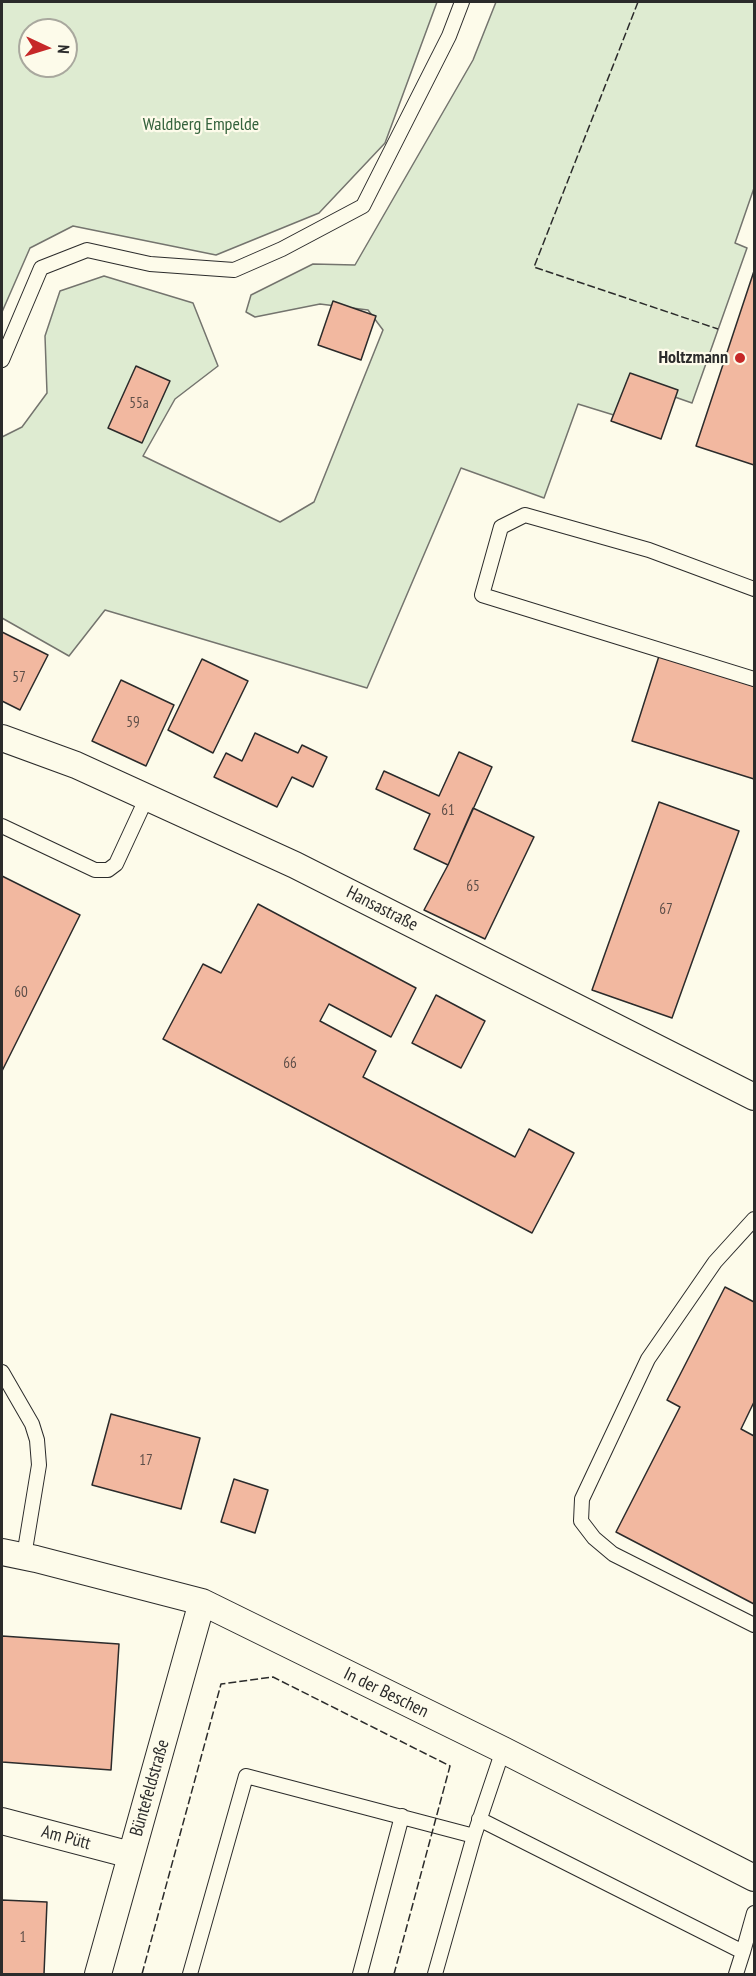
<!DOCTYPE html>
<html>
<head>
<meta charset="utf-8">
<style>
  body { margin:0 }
  #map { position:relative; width:756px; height:1976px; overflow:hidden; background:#fdfbea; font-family:"PT Sans Narrow",sans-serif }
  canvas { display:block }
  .frame { position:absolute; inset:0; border:3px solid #2b2b2b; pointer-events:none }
  .north { position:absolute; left:18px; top:18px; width:60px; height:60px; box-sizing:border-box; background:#fdfbea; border:2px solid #a9a89e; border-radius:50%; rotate:94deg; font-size:16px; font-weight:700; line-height:24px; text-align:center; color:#2b2b2b }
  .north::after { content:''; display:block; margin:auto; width:21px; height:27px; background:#c62828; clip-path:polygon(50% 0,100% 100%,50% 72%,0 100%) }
</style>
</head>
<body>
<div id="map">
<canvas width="756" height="1976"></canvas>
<div class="frame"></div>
<div class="north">N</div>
</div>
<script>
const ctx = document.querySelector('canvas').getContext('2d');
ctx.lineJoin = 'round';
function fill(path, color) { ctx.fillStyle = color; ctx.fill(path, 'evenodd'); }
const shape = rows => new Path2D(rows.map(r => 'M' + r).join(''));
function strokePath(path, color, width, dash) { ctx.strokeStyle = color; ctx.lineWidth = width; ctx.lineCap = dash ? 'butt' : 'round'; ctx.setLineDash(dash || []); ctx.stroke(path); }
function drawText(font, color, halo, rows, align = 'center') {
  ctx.font = font + ' "PT Sans Narrow",sans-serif'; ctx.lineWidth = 4.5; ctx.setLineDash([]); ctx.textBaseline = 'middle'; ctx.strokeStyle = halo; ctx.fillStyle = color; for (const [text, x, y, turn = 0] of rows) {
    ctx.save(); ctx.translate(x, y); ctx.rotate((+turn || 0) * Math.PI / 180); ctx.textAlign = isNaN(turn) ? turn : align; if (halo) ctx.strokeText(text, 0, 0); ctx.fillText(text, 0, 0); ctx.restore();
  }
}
const green = shape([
  [2,2,437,2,385,143,319,213,216,255,73,226,30,248,2,312,2,2],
  [30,30,66,30,66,66,30,66,30,30],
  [496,2,754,2,754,188,735,243,747,248,692,403,629,381,617,416,578,404,544,498,461,468,367,688,105,610,69,656,2,618,2,437,22,427,47,393,45,336,60,291,104,276,193,303,218,366,175,399,143,456,280,522,314,502,383,330,368,310,320,304,255,317,246,312,251,295,313,264,355,265,473,60,496,2]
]);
fill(green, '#deebd1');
strokePath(green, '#74746e', 1.5);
const building = shape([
  [754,271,754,465,696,446,754,271],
  [333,301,376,316,361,360,318,345,333,301],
  [136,366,170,381,142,443,108,428,136,366],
  [630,373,678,390,661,439,611,421,630,373],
  [2,632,48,655,20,710,2,701,2,632],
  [659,656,754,686,754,779,632,741,659,656],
  [202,659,248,681,213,753,168,730,202,659],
  [121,680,174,705,146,766,92,741,121,680],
  [255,733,298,753,302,745,327,757,313,787,292,777,277,807,214,777,226,753,242,761,255,733],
  [459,752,492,767,448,865,414,849,430,814,376,789,384,771,439,796,459,752],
  [659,802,739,831,672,1018,592,990,659,802],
  [473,808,534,837,485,939,424,910,448,865,473,808],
  [2,876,80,915,2,1071,2,876],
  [258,904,416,988,391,1037,329,1004,320,1021,376,1051,363,1077,515,1157,529,1129,574,1153,532,1233,163,1039,203,964,221,973,258,904],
  [436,995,485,1021,461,1068,412,1043,436,995],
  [725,1287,754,1302,754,1402,741,1429,754,1436,754,1604,616,1532,680,1407,667,1400,725,1287],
  [111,1414,200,1438,181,1509,92,1485,111,1414],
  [234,1479,268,1490,255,1533,221,1522,234,1479],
  [2,1636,119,1644,111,1770,2,1762,2,1636],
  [2,1900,47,1902,44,1974,2,1974,2,1900]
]);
fill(building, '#f2b8a0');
strokePath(building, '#2b2b2b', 1.5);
const lane = shape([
  [2,360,41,268,87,250,150,264,234,270,282,249,363,206,449,36,462,2],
  [754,589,649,550,525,515,501,527,482,595,754,679],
  [2,826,95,870,108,870,116,864,147,797],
  [754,1219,715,1262,648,1359,582,1499,581,1521,594,1538,613,1554,754,1625],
  [2,1372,32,1424,37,1440,39,1465,24,1556],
  [479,1819,743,1952,736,1974],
  [743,1952,754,1913],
  [190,1974,246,1776,474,1836],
  [360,1974,402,1816],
  [435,1974,474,1836,503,1750]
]);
const street = shape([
  [2,738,76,765,295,865,754,1097],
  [2,1552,36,1559,202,1602,503,1750,754,1878],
  [2,1821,131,1855],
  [98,1974,202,1602]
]);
strokePath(lane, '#2b2b2b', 16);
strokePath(street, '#2b2b2b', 28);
strokePath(lane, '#fdfbea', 14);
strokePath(street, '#fdfbea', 26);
strokePath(shape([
  [638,2,534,267,718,329],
  [142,1974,221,1684,273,1677,450,1766,394,1974]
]), '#2b2b2b', 1.5, [8, 3]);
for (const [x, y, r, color] of [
  [740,358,6,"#c62828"]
]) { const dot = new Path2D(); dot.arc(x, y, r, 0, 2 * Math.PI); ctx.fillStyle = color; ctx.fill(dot); strokePath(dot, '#fdfbea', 2); }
drawText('15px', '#5d4e48', null, [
  ["55a",139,404],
  ["57",19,678],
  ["59",133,723],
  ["61",448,811],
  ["65",473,887],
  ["67",666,910],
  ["60",21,993],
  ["66",290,1064],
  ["17",146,1461],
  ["1",23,1938]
]);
drawText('18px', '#34623c', '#fdfbea', [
  ["Waldberg Empelde",201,125]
]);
drawText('bold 18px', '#2b2b2b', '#fdfbea', [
  ["Holtzmann",728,358]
], 'right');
drawText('18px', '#2b2b2b', '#fdfbea', [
  ["Hansastraße",382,909,27],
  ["In der Beschen",386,1693,26],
  ["Büntefeldstraße",150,1788,-74],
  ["Am Pütt",66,1838,15]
]);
</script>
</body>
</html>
